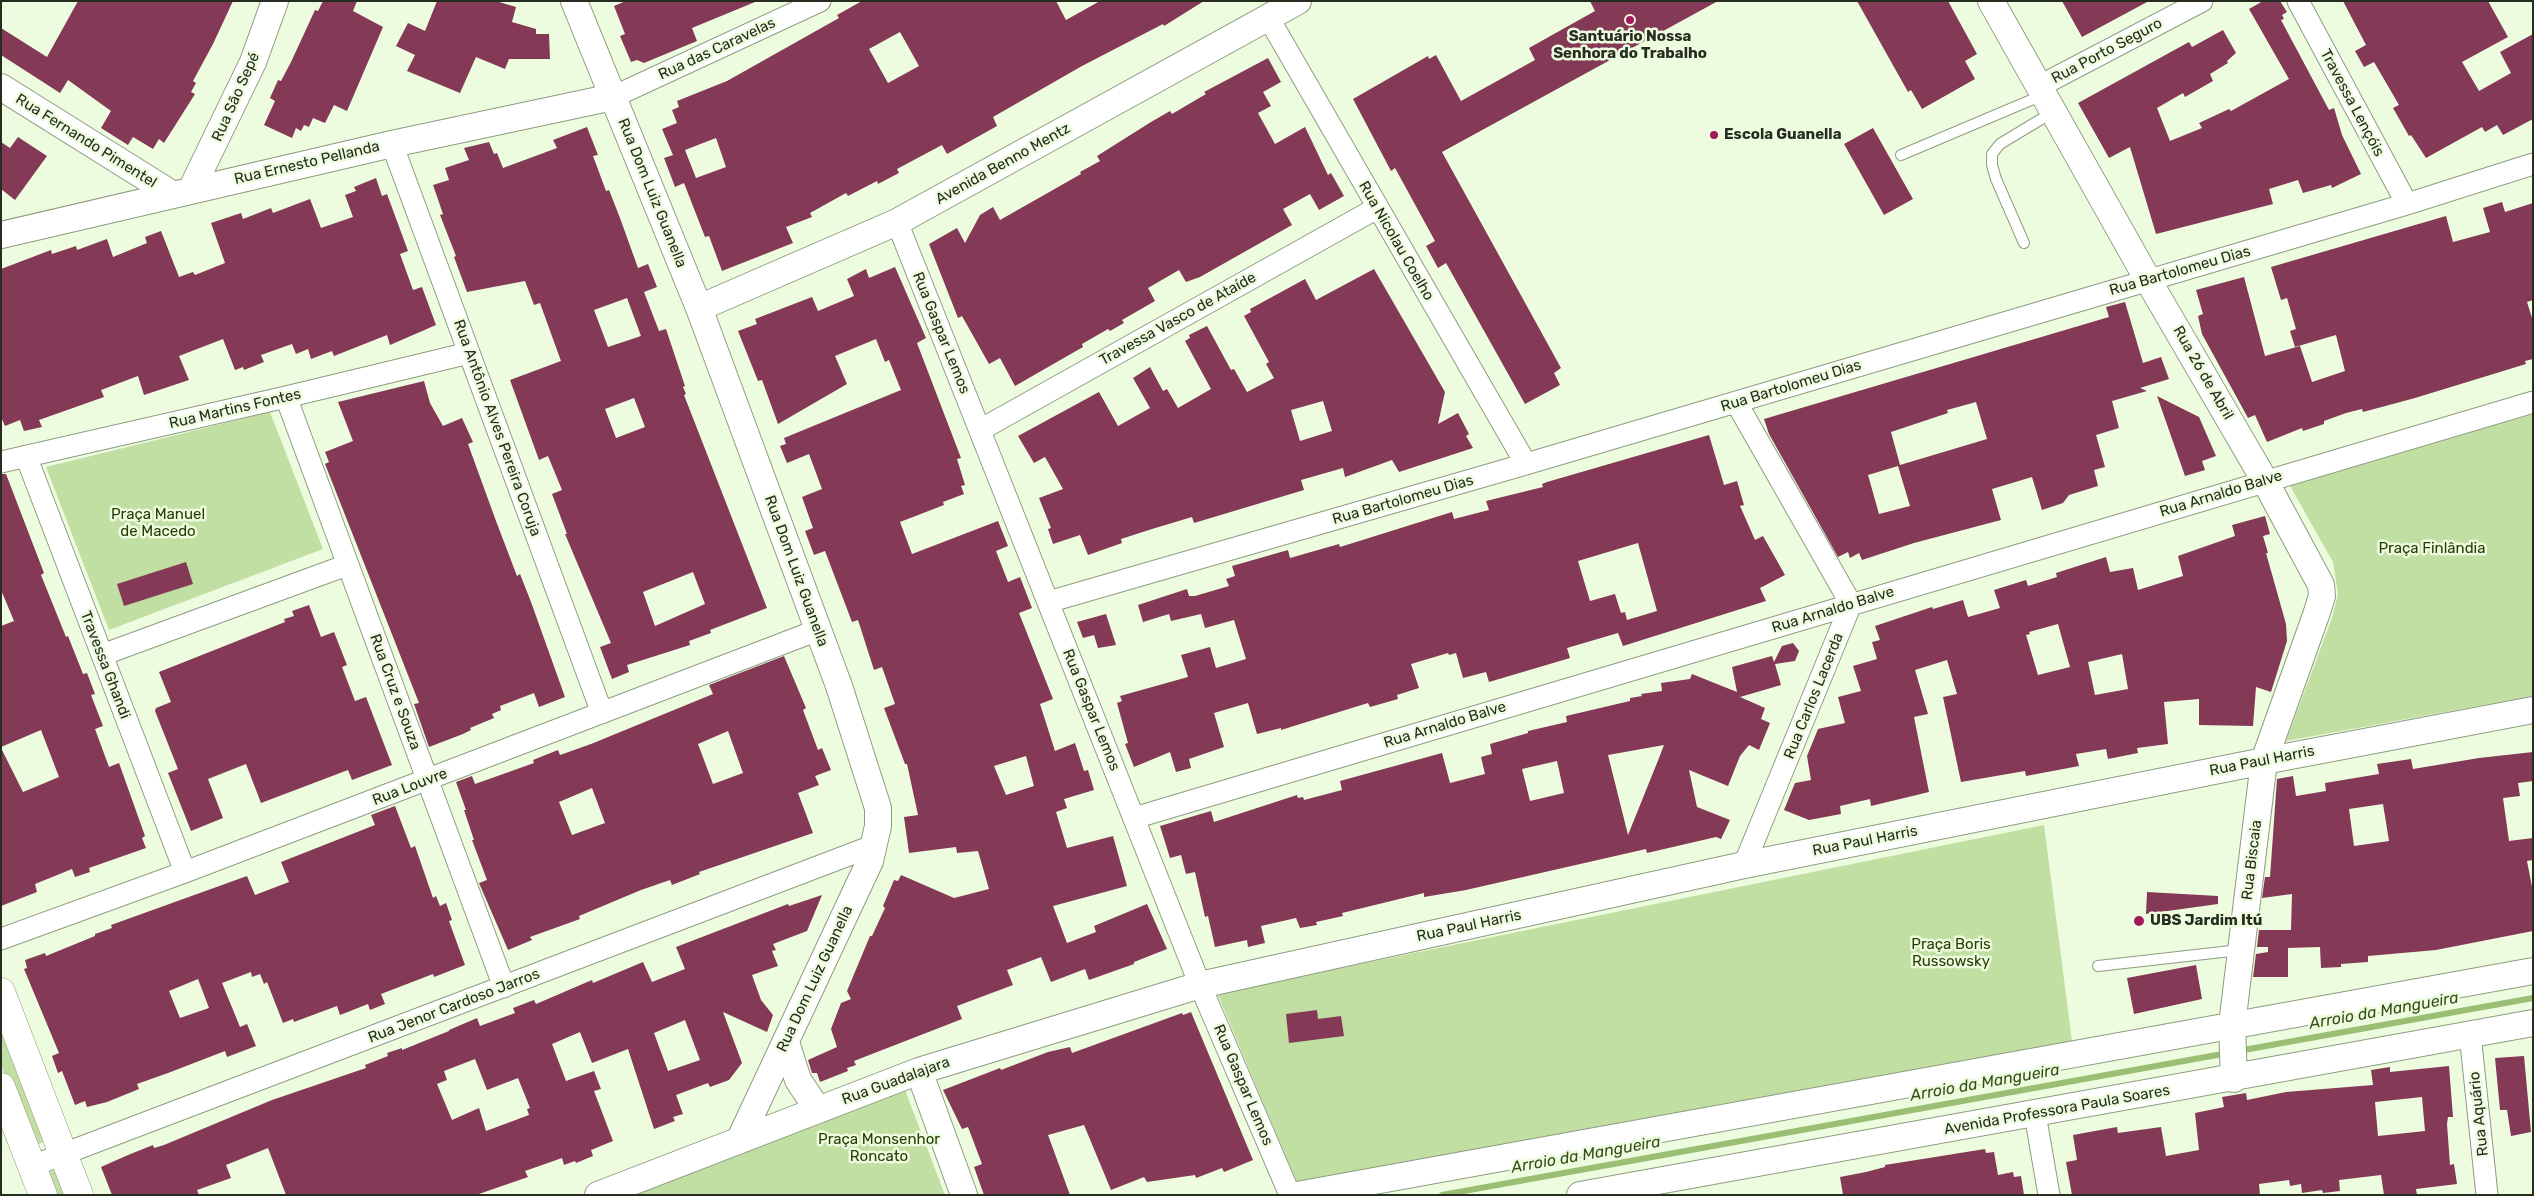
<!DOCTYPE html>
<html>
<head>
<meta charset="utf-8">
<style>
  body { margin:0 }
  #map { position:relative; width:2534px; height:1196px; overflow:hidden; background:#edfcde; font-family:Rubik,sans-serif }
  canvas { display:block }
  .frame { position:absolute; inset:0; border:2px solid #272c21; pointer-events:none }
</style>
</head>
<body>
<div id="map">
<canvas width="2534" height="1196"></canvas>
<div class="frame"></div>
</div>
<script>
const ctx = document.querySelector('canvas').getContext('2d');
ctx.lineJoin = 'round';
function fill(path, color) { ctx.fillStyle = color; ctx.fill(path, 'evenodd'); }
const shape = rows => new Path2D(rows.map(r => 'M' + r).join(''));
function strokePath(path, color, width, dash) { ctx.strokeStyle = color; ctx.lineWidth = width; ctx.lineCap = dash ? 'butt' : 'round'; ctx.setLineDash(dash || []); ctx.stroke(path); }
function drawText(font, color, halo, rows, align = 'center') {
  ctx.font = font + ' Rubik,sans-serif'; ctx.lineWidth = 5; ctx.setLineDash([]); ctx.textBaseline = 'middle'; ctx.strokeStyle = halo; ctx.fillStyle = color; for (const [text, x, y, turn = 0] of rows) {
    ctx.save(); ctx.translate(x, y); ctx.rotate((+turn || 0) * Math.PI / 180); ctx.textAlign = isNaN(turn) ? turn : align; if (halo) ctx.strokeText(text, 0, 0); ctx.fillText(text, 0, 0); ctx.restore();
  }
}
fill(shape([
  [270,412,323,549,109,630,46,467],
  [2533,414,2533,696,2286,741,2332,618,2338,594,2333,562,2289,484],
  [2044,825,2072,1041,1299,1188,1217,993],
  [1,1007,50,1140,32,1146,1,1065],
  [905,1090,945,1195,633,1195],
  [62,1168,72,1195,49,1195,42,1175]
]), '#c1dfa3');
strokePath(shape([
  [2238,1051,2533,998],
  [1442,1195,2228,1053]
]), '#9abe73', 6);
fill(shape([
  [78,1,233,1,213,44,193,81,196,83,191,92,195,94,164,143,159,139,153,149,133,137,128,145,101,128,111,111,68,80,60,93,1,55,1,28,47,57],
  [323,1,357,1,353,11,383,27,347,111,334,105,325,123,313,118,309,127,304,125,301,131,296,128,292,138,264,125,275,101,270,98,278,80,281,81,291,62,315,10,318,11],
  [437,1,496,1,516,7,512,22,536,29,536,34,549,34,550,59,509,59,505,69,476,57,460,93,407,71,415,55,396,46,408,23,425,31],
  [626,1,755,1,755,2,692,28,697,41,644,63,637,60,631,62,620,36,625,34,614,6],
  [862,1,1056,1,1066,20,1100,1,1204,1,1164,26,1163,24,1082,66,993,117,997,126,947,154,942,145,897,169,899,173,878,184,877,181,848,196,846,193,810,213,812,217,786,227,793,243,722,271,709,236,705,237,684,183,675,187,664,158,673,155,662,129,677,123,672,110,679,107,677,101,727,81,839,18,837,15],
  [900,32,919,66,888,83,869,49],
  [716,138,726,167,696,178,685,150],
  [1590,1,1718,1,1442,152,1561,368,1554,373,1560,385,1525,404,1446,263,1438,268,1426,246,1435,241,1395,168,1391,171,1353,99,1428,56,1429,59,1436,55,1461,101,1535,60,1529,48,1595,11],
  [1857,1,1948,1,1977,54,1965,61,1975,79,1922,109,1911,90,1908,92],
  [2062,1,2149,1,2082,37],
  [2263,1,2280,1,2287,12,2282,15,2284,19,2281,20,2329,110,2334,108,2342,135,2361,174,2332,188,2331,185,2303,193,2298,180,2269,189,2273,204,2156,234,2130,147,2109,158,2078,103,2189,42,2192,47,2223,30,2236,53,2227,61,2228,63,2210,74,2213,81,2185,97,2183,93,2157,108,2170,141,2202,128,2199,123,2229,109,2231,111,2289,79,2249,9],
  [2343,1,2488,1,2508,37,2462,62,2479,91,2511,73,2500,52,2533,34,2533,119,2503,135,2497,125,2485,132,2482,127,2426,158,2411,135,2409,136,2393,108,2399,105,2374,62,2364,67,2355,51,2366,45],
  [1268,58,1281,82,1263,92,1271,106,1258,113,1275,144,1305,127,1328,175,1331,173,1344,196,1319,210,1310,194,1283,209,1292,225,1200,277,1186,282,1179,270,1148,288,1155,301,1122,320,1124,323,1110,331,1108,329,1082,344,1083,347,1015,386,1000,358,989,364,962,316,958,318,929,244,957,228,965,243,980,215,993,207,1000,220,1081,174,1080,172,1100,161,1097,156,1151,122,1170,111,1172,114,1206,94,1204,92],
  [587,127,598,155,593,156,606,191,609,190,620,218,638,268,648,264,657,287,644,292,659,331,666,329,685,386,683,387,686,394,684,395,767,608,710,630,711,633,689,641,690,645,627,665,629,672,612,679,600,647,611,643,565,534,567,534,552,494,562,490,548,456,539,460,510,380,561,361,553,339,540,303,534,305,525,281,467,292,454,257,456,256,440,215,443,214,433,185,449,180,445,168,469,160,464,148,489,142,494,154,497,153,503,168,557,148,553,140],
  [627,298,641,336,608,347,594,310],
  [634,398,645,427,616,438,605,409],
  [693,572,705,604,655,626,643,592],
  [1873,128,1913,199,1884,215,1844,144],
  [18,137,47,156,15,200,1,189,1,142,10,148],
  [376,178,382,196,387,194,408,251,400,254,413,290,422,287,436,325,390,345,387,335,334,356,332,351,311,359,308,349,296,354,292,344,261,355,264,362,244,370,243,367,235,370,223,339,179,356,189,380,144,395,138,376,101,390,104,397,39,420,42,427,24,431,20,420,5,426,1,417,1,269,51,250,52,254,76,246,77,250,107,239,113,257,147,243,145,237,161,231,179,277,193,272,195,275,225,263,211,223,241,213,243,219,271,208,273,213,310,199,321,228,353,217,345,195,356,191,354,187],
  [2502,202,2505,212,2533,203,2533,300,2527,302,2533,321,2533,359,2525,361,2526,364,2415,398,2363,412,2362,409,2346,413,2324,421,2324,424,2303,431,2302,428,2267,442,2255,415,2248,418,2202,334,2198,316,2203,314,2196,290,2244,277,2265,356,2300,346,2312,382,2345,371,2336,335,2295,347,2290,331,2296,329,2287,298,2281,300,2271,267,2446,216,2453,242,2490,232,2483,208],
  [895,267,926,338,917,343,961,458,957,459,965,485,961,486,964,494,943,502,944,505,900,522,912,554,998,521,1008,546,996,551,1008,582,1020,577,1032,608,1019,613,1053,699,1040,704,1055,751,1075,743,1084,771,1088,770,1094,790,1064,799,1067,808,1056,812,1067,848,1113,836,1127,886,1053,906,1067,943,1096,932,1094,926,1147,904,1167,949,1134,962,1134,964,1089,980,1085,969,1051,982,1041,957,1007,970,1013,985,957,1006,962,1019,854,1061,856,1065,847,1068,848,1071,820,1082,817,1073,812,1073,808,1060,837,1047,831,1029,841,1003,851,999,847,991,870,936,872,936,885,908,883,906,894,880,898,881,901,875,954,898,989,889,978,851,957,853,956,847,909,853,904,817,918,815,907,764,905,764,884,708,895,704,882,667,874,670,858,620,852,622,825,551,814,555,805,531,813,528,802,497,822,489,809,454,787,463,780,446,786,444,784,438,901,390,889,360,885,362,876,339,835,356,847,384,778,424,762,380,758,381,738,331,757,324,755,319,812,297,818,311,854,296,847,279,866,269,869,278],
  [1026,756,1034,786,1006,795,994,766],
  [1374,269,1445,392,1438,424,1458,413,1469,434,1466,436,1473,448,1399,472,1392,460,1345,477,1343,468,1301,480,1304,490,1194,523,1192,517,1152,529,1121,539,1122,543,1088,555,1080,535,1053,544,1048,529,1051,528,1039,498,1063,489,1045,457,1034,463,1018,436,1099,392,1118,426,1150,408,1133,378,1150,367,1163,391,1167,389,1178,408,1211,389,1185,341,1190,338,1189,335,1207,326,1231,370,1234,369,1247,392,1274,378,1266,364,1269,362,1244,316,1251,312,1250,309,1305,279,1316,300],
  [1323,401,1332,431,1300,441,1291,410],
  [2125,302,2143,363,2161,357,2169,379,2140,388,2147,391,2112,401,2119,428,2096,435,2105,467,2094,470,2098,486,2069,495,2063,503,2042,510,2032,477,1992,489,2001,520,1914,543,1862,560,1859,553,1850,558,1848,552,1838,557,1769,434,1764,419,2109,317,2106,307],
  [1976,402,1987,439,1900,465,1891,432,1948,413,1947,410],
  [1898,466,1910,506,1879,514,1868,475],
  [424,381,430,403,443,426,462,418,473,442,468,444,496,521,517,576,520,574,531,602,565,697,539,707,534,693,500,706,501,710,492,714,494,718,470,728,471,730,463,734,429,747,414,704,419,703,325,464,329,462,325,452,353,441,338,402],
  [2157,396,2199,417,2216,456,2202,461,2205,470,2185,476],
  [1709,435,1724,485,1737,481,1744,505,1740,506,1755,540,1763,536,1785,575,1760,588,1766,601,1623,646,1618,633,1567,648,1570,658,1489,682,1486,672,1463,678,1456,653,1449,655,1448,653,1411,664,1419,688,1397,695,1398,699,1370,707,1368,703,1281,730,1281,728,1257,734,1248,703,1214,713,1224,747,1189,759,1191,768,1176,772,1170,752,1134,767,1125,744,1128,743,1117,703,1122,701,1120,696,1188,677,1181,655,1210,647,1216,668,1246,659,1234,620,1205,628,1201,614,1171,621,1169,614,1143,622,1138,605,1187,589,1189,596,1195,596,1229,586,1226,579,1235,576,1232,566,1288,550,1290,558,1339,544,1340,547,1452,512,1454,519,1489,510,1486,501,1543,487,1542,484,1547,482],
  [1638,543,1657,611,1627,620,1625,612,1621,613,1615,594,1590,601,1578,561],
  [1,474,6,474,44,573,41,575,66,637,68,636,83,674,87,673,95,694,91,695,103,726,95,729,109,767,119,763,145,836,142,838,146,848,89,868,90,872,75,877,72,869,35,884,37,892,1,906,1,748,23,792,59,777,41,730,1,747,1,626,14,621,1,590],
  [2265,516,2270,534,2263,536,2268,553,2266,553,2286,624,2287,641,2271,692,2256,687,2253,726,2199,725,2199,699,2164,702,2168,744,2137,748,2138,753,2108,759,2106,749,2076,754,2079,766,2026,776,2025,771,1961,782,1943,697,1957,694,1947,660,1915,670,1928,714,1914,717,1929,792,1871,806,1870,799,1840,806,1841,814,1809,820,1784,810,1795,783,1811,780,1807,756,1818,729,1845,723,1838,697,1861,691,1853,666,1877,659,1872,642,1880,640,1875,626,1932,607,1933,609,1963,600,1968,617,2000,608,1994,590,2026,580,2028,586,2057,577,2056,573,2106,557,2110,572,2133,568,2138,590,2183,576,2178,556,2235,536,2232,525],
  [2058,624,2070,667,2038,675,2026,635,2030,634,2029,632],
  [2122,654,2128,689,2095,695,2088,662],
  [186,562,193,584,124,606,117,584],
  [309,605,321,637,334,632,347,665,342,667,355,701,366,697,392,765,352,780,348,770,261,803,246,764,208,779,223,818,191,831,168,773,178,769,155,711,156,708,171,702,159,672,285,622,284,619,294,616,292,611],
  [1106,614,1116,645,1098,648,1094,635,1083,638,1077,622],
  [1793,643,1799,651,1795,661,1775,664,1781,685,1740,697,1765,708,1761,719,1770,723,1759,750,1749,745,1740,756,1728,786,1689,770,1697,807,1730,820,1721,839,1716,837,1647,853,1646,849,1466,890,1424,897,1424,893,1342,913,1343,916,1316,922,1317,925,1300,928,1296,918,1261,926,1265,943,1248,947,1247,940,1215,947,1208,916,1205,917,1195,872,1186,874,1181,855,1170,858,1160,826,1211,811,1214,822,1297,795,1298,798,1303,797,1304,800,1342,790,1340,781,1442,753,1450,783,1485,774,1481,757,1492,754,1490,744,1528,733,1528,731,1567,722,1566,716,1630,701,1630,698,1642,696,1641,694,1662,691,1661,683,1690,679,1692,674,1737,692,1732,667,1772,656,1774,662,1782,646],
  [1664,745,1659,758,1628,835,1608,755],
  [1557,761,1564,793,1530,801,1522,769],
  [784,656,806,708,803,710,818,750,822,748,831,770,815,776,819,785,798,793,813,833,699,872,700,874,672,885,670,880,641,890,579,916,580,919,530,937,532,940,508,950,479,883,487,880,472,840,474,840,464,810,466,810,456,782,472,776,475,784,534,763,533,760,558,750,560,755,591,744,713,694,709,685],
  [728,731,743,773,713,784,698,744],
  [592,788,605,823,572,835,559,802],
  [2533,752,2533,781,2518,783,2520,796,2503,798,2509,841,2533,838,2533,860,2527,861,2533,892,2533,931,2436,950,2368,956,2368,962,2341,964,2341,967,2321,968,2320,947,2288,948,2288,977,2253,977,2256,954,2268,952,2268,947,2257,947,2259,930,2291,930,2292,894,2262,898,2265,877,2270,877,2277,779,2293,776,2296,796,2326,791,2325,783,2379,774,2377,764,2411,759,2413,769,2479,758],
  [2383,804,2389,841,2354,846,2349,809],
  [395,806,411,848,415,846,433,898,436,896,440,906,446,903,452,920,449,921,465,965,434,977,433,974,381,994,385,1004,370,1010,368,1004,340,1015,337,1006,294,1022,293,1019,283,1023,267,982,264,984,260,974,252,977,251,972,222,983,240,1027,247,1024,256,1046,227,1057,225,1051,168,1073,137,1084,139,1089,107,1102,87,1107,85,1101,75,1105,62,1071,58,1073,52,1056,59,1053,24,969,27,968,25,960,45,953,46,956,95,936,95,934,112,928,111,925,247,876,255,895,289,882,281,862,375,825,371,815],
  [198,979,209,1008,180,1018,169,991],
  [2147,892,2218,896,2218,904,2146,914],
  [822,895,807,931,773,944,776,950,772,951,778,966,752,975,761,1000,773,1015,767,1032,723,1012,742,1063,729,1080,710,1087,708,1083,676,1095,683,1114,673,1117,675,1121,654,1129,628,1049,592,1063,580,1032,552,1044,566,1081,594,1071,601,1089,594,1091,613,1141,591,1150,593,1156,576,1163,575,1161,564,1165,562,1158,525,1171,528,1177,476,1195,286,1195,268,1148,226,1165,231,1178,197,1190,199,1195,112,1195,101,1167,128,1155,153,1145,154,1148,164,1145,272,1100,366,1068,365,1065,388,1056,387,1053,402,1048,402,1050,449,1031,449,1030,477,1018,480,1026,515,1013,513,1008,534,1000,536,1004,592,980,593,983,643,962,652,982,685,969,676,947,788,904,789,906],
  [685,1020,700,1060,668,1071,654,1033],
  [475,1059,487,1090,518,1078,530,1108,527,1109,529,1115,486,1131,479,1108,452,1120,437,1084,447,1080,444,1071],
  [2196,965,2202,999,2134,1014,2127,978],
  [1317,1010,1318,1019,1341,1016,1344,1036,1289,1043,1286,1014],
  [1191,1012,1253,1160,1224,1172,1222,1168,1196,1178,1195,1175,1147,1182,1144,1177,1111,1190,1084,1125,1048,1135,1070,1195,984,1195,974,1167,982,1164,968,1127,962,1129,943,1090,1000,1068,1001,1070,1048,1052,1070,1047,1072,1053,1182,1013,1183,1015],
  [2524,1056,2531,1132,2511,1136,2507,1110,2500,1110,2495,1058],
  [2449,1066,2453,1117,2448,1117,2447,1124,2450,1165,2454,1164,2457,1184,2416,1189,2417,1195,2384,1195,2381,1175,2339,1180,2340,1191,2323,1193,2322,1190,2302,1193,2301,1184,2290,1186,2289,1180,2259,1184,2260,1195,2072,1195,2066,1162,2077,1160,2073,1135,2117,1127,2118,1133,2161,1127,2166,1156,2199,1150,2195,1113,2224,1107,2222,1097,2246,1093,2247,1100,2286,1092,2373,1085,2371,1070,2390,1067,2390,1072],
  [2422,1097,2425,1131,2378,1136,2375,1102],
  [1985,1149,1986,1153,1994,1152,1998,1175,2013,1172,2014,1177,2021,1176,2024,1195,1843,1195,1840,1177,1866,1172,1885,1167,1885,1165]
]), '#843956');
const service = shape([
  [1901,155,2043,95],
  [2024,243,1996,179,1992,165,1992,154,2000,144,2053,112],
  [2098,966,2240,950]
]);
const minor = shape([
  [2298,1,2407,204],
  [1268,17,1526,464],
  [2038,87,2202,1],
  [613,97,820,1],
  [392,144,602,713],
  [897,222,1200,985,1290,1195],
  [286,397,504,987],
  [1736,402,1851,604,1744,865],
  [980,430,1377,208],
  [26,456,185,872],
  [1,462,286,397,469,353],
  [1048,602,1526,464,2407,204,2533,164],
  [102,655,347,565],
  [1134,818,2533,402],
  [1,939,185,872,818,630],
  [2470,1034,2487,1195],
  [2035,1114,2049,1195],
  [32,1166,875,845]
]);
const tertiary = shape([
  [574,1,699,308,839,686,878,808,878,826,870,861,740,1139],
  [1991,1,2148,280,2265,481,2321,585,2322,596,2316,615,2264,761,2232,1025,2234,1079],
  [1,87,172,194],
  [191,190,253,62,275,1],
  [1,235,392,144,613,97],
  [699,308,897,222,1298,1],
  [786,1042,798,1080,818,1110],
  [919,1071,964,1195],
  [598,1195,919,1071,1200,985,1744,865,2264,761,2533,710],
  [1297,1195,2533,971],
  [1580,1195,2533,1023]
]);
const secondary = shape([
  [1,992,79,1195],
  [1,1087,43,1195]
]);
strokePath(service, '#8e9c80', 12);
strokePath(minor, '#8e9c80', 23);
strokePath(tertiary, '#8e9c80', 28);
strokePath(secondary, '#8e9c80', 29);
strokePath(service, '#fff', 10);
strokePath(minor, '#fff', 21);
strokePath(tertiary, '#fff', 26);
strokePath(secondary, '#fff', 28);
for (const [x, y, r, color] of [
  [1630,20,5,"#a4185d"],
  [1714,135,5,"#a4185d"],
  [2139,921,6,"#a4185d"]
]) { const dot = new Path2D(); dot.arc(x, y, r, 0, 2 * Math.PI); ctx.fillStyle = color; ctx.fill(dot); strokePath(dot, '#edfcde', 2); }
drawText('bold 15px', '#272c21', '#edfcde', [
  ["Santuário Nossa",1630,37,"center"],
  ["Senhora do Trabalho",1630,54,"center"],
  ["Escola Guanella",1724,135],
  ["UBS Jardim Itú",2150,921]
], 'left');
drawText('15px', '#272c21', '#edfcde', [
  ["Rua das Caravelas",717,49,-25],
  ["Rua Porto Seguro",2107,51,-28],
  ["Rua São Sepé",236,97,-66],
  ["Travessa Lençóis",2352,103,62],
  ["Rua Fernando Pimentel",86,141,32],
  ["Rua Ernesto Pellanda",307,163,-13],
  ["Avenida Benno Mentz",1003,164,-29],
  ["Rua Dom Luiz Guanella",652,193,68],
  ["Rua Nicolau Coelho",1396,241,60],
  ["Rua Bartolomeu Dias",2180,271,-16],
  ["Travessa Vasco de Ataíde",1178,319,-29],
  ["Rua Gaspar Lemos",941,333,68],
  ["Rua 26 de Abril",2203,373,60],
  ["Rua Bartolomeu Dias",1791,386,-17],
  ["Rua Martins Fontes",235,409,-13],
  ["Rua Antônio Alves Pereira Coruja",497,428,70],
  ["Rua Arnaldo Balve",2221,494,-17],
  ["Rua Bartolomeu Dias",1403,500,-16],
  ["Rua Dom Luiz Guanella",796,571,70],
  ["Rua Arnaldo Balve",1833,610,-17],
  ["Travessa Ghandi",105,665,69],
  ["Rua Cruz e Souza",395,692,70],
  ["Rua Carlos Lacerda",1814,696,-68],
  ["Rua Gaspar Lemos",1091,710,68],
  ["Rua Arnaldo Balve",1445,725,-17],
  ["Rua Paul Harris",2262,761,-11],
  ["Rua Louvre",410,787,-21],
  ["Rua Paul Harris",1865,841,-11],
  ["Rua Biscaia",2252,860,-83],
  ["Rua Paul Harris",1469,926,-12],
  ["Rua Dom Luiz Guanella",815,979,-65],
  ["Rua Jenor Cardoso Jarros",454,1006,-21],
  ["Rua Guadalajara",896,1081,-20],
  ["Rua Gaspar Lemos",1243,1085,67],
  ["Avenida Professora Paula Soares",2057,1110,-10],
  ["Rua Aquário",2479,1114,-96]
]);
drawText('15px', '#273d05', '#edfcde', [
  ["Praça Manuel",158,515],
  ["de Macedo",158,532],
  ["Praça Finlândia",2432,549],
  ["Praça Boris",1951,945],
  ["Russowsky",1951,962],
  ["Praça Monsenhor",879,1140],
  ["Roncato",879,1157]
]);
drawText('italic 16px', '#374e19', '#edfcde', [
  ["Arroio da Mangueira",2384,1011,-10],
  ["Arroio da Mangueira",1985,1083,-10],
  ["Arroio da Mangueira",1586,1155,-10]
]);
</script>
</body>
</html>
